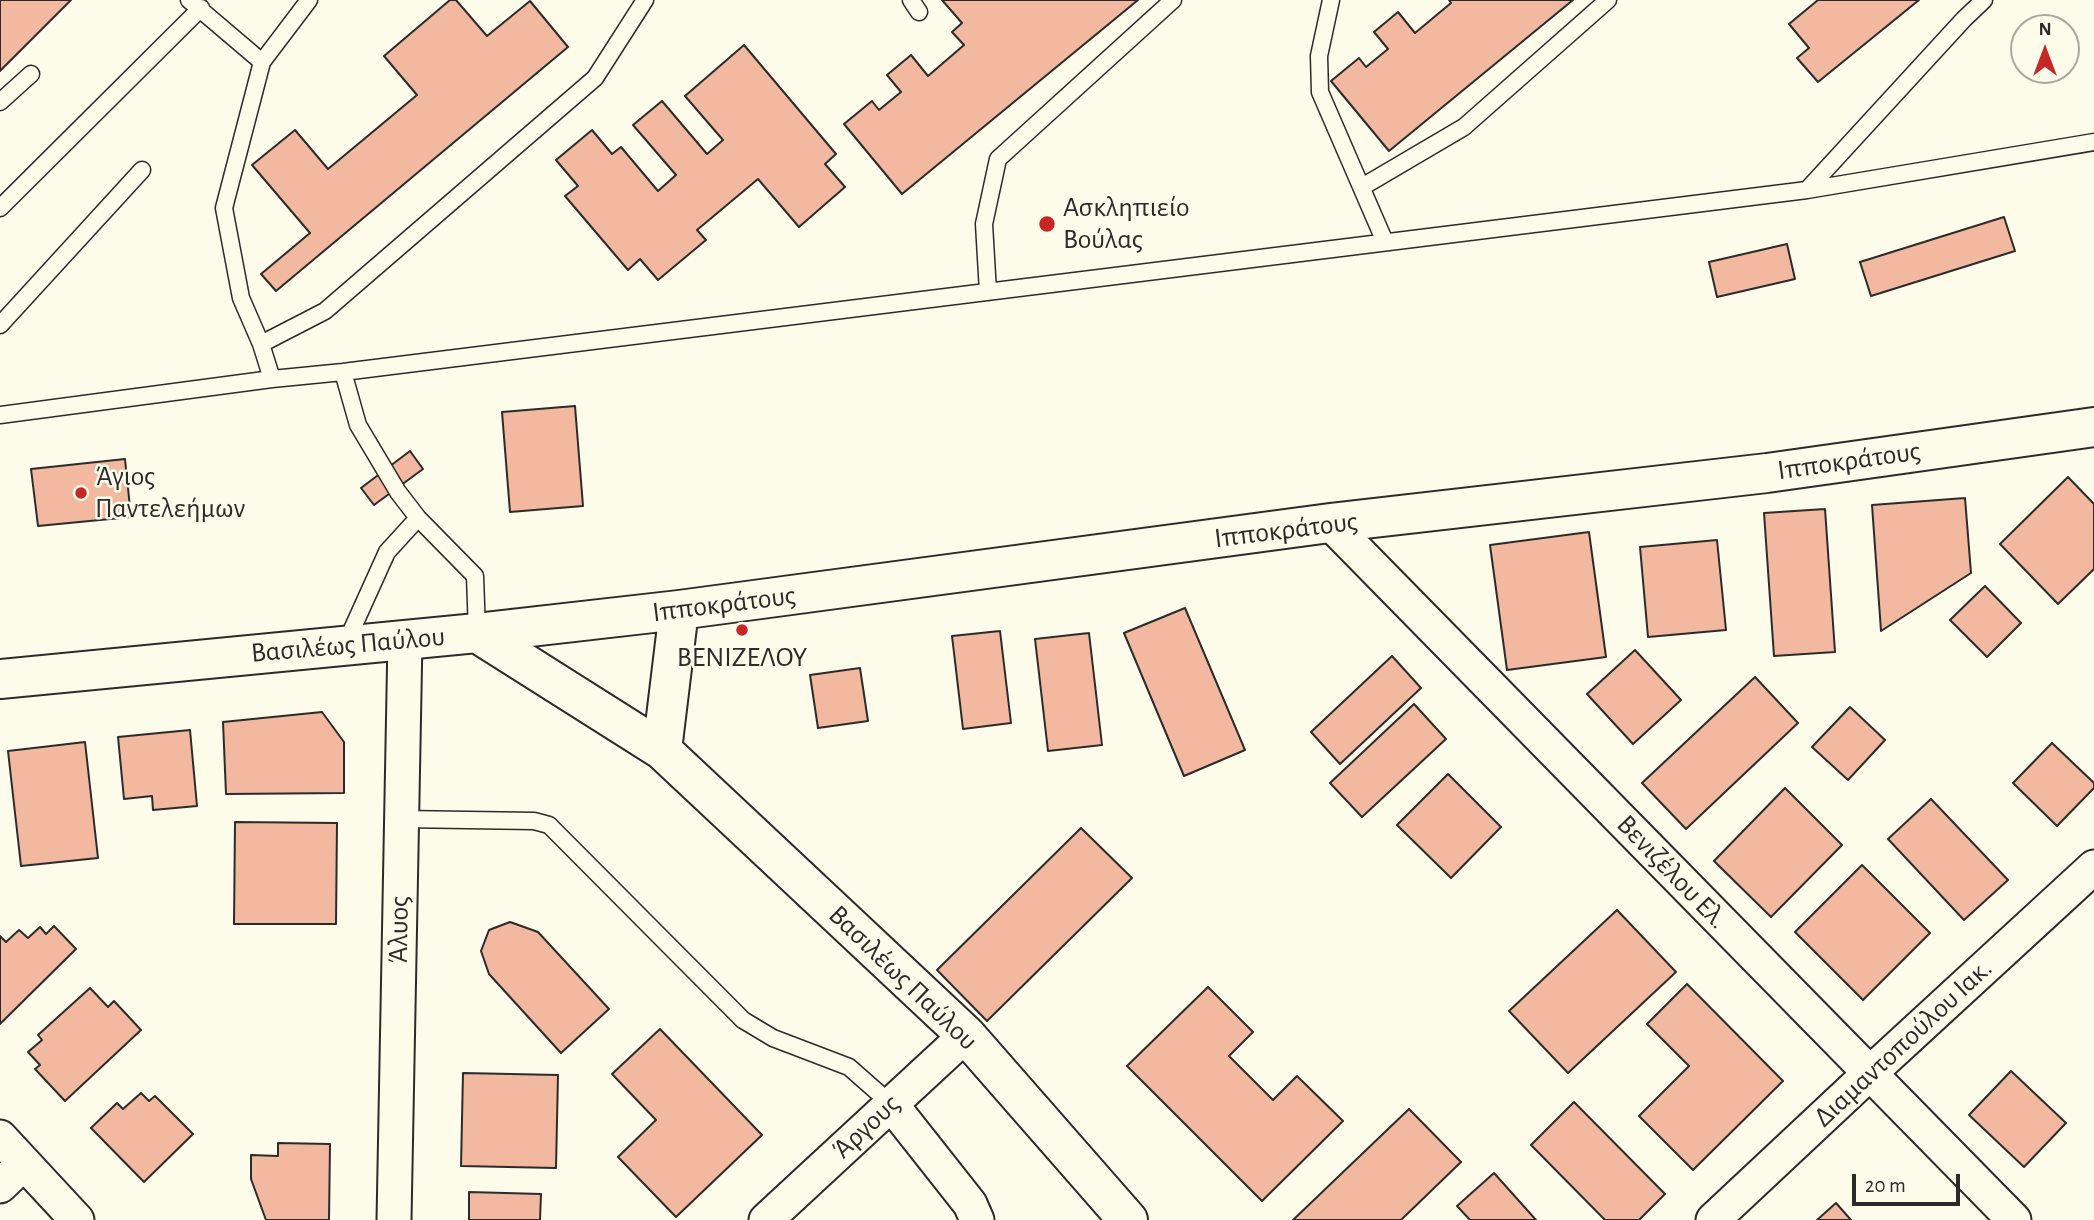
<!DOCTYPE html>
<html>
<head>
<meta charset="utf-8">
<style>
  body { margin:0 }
  #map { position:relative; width:2094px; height:1220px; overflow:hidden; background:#fdfbea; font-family:"Alegreya Sans",sans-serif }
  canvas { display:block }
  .north { position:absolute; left:2010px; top:14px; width:70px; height:70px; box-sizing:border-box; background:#fdfbea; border:2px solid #a9a89e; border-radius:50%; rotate:0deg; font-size:19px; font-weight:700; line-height:28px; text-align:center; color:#2b2b2b }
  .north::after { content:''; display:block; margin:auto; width:24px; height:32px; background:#c62828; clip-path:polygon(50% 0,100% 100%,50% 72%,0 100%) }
  .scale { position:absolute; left:1852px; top:1174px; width:108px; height:32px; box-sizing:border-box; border:4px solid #2b2b2b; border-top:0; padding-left:9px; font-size:21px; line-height:24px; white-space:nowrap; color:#2b2b2b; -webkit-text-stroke:5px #fdfbea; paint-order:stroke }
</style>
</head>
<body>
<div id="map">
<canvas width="2094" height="1220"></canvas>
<div class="north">N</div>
<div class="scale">20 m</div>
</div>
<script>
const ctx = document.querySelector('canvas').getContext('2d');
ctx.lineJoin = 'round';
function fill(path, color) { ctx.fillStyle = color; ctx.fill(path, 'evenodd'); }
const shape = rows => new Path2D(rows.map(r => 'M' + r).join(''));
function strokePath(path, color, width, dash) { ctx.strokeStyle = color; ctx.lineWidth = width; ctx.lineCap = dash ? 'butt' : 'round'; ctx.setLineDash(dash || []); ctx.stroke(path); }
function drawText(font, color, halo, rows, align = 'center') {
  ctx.font = font + ' "Alegreya Sans",sans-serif'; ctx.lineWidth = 5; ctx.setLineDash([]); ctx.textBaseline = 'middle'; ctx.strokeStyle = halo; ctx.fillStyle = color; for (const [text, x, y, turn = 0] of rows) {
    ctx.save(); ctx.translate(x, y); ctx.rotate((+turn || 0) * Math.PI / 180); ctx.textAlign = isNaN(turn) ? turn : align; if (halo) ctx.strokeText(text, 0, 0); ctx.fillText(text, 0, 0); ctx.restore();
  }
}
const building = shape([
  [0,0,71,0,0,71,0,0],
  [450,0,456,0,487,36,530,1,568,47,276,291,261,274,310,233,252,165,295,130,328,169,417,95,384,56,450,0],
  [942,0,1138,0,902,194,844,124,872,101,879,110,901,92,887,75,911,55,928,76,964,45,952,32,962,23,942,0],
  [1449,0,1573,0,1389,151,1331,81,1359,58,1366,67,1388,49,1374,32,1398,12,1415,33,1451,3,1449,0],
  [1818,0,1919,0,1818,82,1797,58,1809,48,1789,24,1818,0],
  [744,45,836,154,825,164,845,187,799,227,758,179,697,230,706,240,658,280,640,259,628,270,565,196,578,186,556,160,592,130,612,154,621,147,658,191,676,175,633,125,662,101,707,154,723,140,685,96,744,45],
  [2004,217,2015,251,1871,296,1860,262,2004,217],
  [1787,244,1795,279,1717,297,1709,262,1787,244],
  [575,406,583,506,510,512,502,412,575,406],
  [410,451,423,469,374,505,361,488,410,451],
  [125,459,131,517,38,526,31,469,125,459],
  [2068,477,2094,504,2094,569,2058,604,2000,544,2068,477],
  [1965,498,1971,573,1881,631,1872,505,1965,498],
  [1825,509,1835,652,1774,656,1764,513,1825,509],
  [1589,532,1606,657,1507,670,1490,545,1589,532],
  [1717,540,1726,630,1648,637,1640,547,1717,540],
  [1985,586,2021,623,1987,657,1950,620,1985,586],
  [1185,608,1245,750,1184,776,1124,633,1185,608],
  [1000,631,1011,723,963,729,952,636,1000,631],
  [1089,633,1102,745,1048,751,1035,639,1089,633],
  [1635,650,1681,700,1633,744,1587,694,1635,650],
  [1392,656,1421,688,1340,764,1311,732,1392,656],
  [860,668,868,721,818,728,810,675,860,668],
  [1755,677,1798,723,1686,829,1642,783,1755,677],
  [1414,704,1446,739,1362,817,1330,783,1414,704],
  [1850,707,1885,740,1848,780,1812,747,1850,707],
  [322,712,344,742,344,793,226,794,223,722,322,712],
  [190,730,197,806,153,810,152,796,124,799,118,737,190,730],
  [85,742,98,858,21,866,8,751,85,742],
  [2052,743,2094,783,2094,788,2057,826,2013,783,2052,743],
  [1448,774,1501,827,1451,878,1397,825,1448,774],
  [1785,788,1842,845,1771,917,1714,861,1785,788],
  [1931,799,2008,880,1964,920,1888,839,1931,799],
  [235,822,337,823,336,924,234,924,235,822],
  [1081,828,1132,878,987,1021,937,970,1081,828],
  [1862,865,1930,933,1863,1000,1795,932,1862,865],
  [1617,910,1676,972,1568,1073,1509,1011,1617,910],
  [510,922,538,932,609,1009,561,1053,489,974,481,951,489,930,510,922],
  [54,926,76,949,0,1024,0,936,6,942,19,930,28,938,40,927,46,934,54,926],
  [1687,984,1783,1081,1693,1170,1639,1116,1689,1066,1647,1024,1687,984],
  [1208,987,1253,1032,1229,1056,1273,1100,1297,1076,1343,1121,1262,1201,1127,1066,1208,987],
  [90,988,108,1007,114,1001,141,1030,65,1101,35,1069,40,1065,28,1052,42,1040,38,1035,90,988],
  [660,1029,762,1135,676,1217,618,1157,656,1120,612,1074,660,1029],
  [2011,1071,2066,1123,2024,1167,1969,1115,2011,1071],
  [463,1073,558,1075,556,1168,461,1166,463,1073],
  [141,1093,149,1101,155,1096,193,1134,144,1182,91,1128,117,1103,123,1109,141,1093],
  [1574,1102,1665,1194,1639,1220,1605,1220,1531,1145,1574,1102],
  [1409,1109,1461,1162,1401,1220,1293,1220,1409,1109],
  [278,1143,330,1144,329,1220,266,1220,251,1179,251,1155,278,1156,278,1143],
  [1494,1173,1536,1220,1470,1220,1457,1206,1494,1173],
  [469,1192,541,1194,540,1220,469,1220,469,1192],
  [1836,1203,1851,1220,1817,1220,1836,1203]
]);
fill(building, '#f2b8a0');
strokePath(building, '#2b2b2b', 2);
const service = shape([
  [189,0,262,62,224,208,241,298,261,344,272,379],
  [911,0,919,12],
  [1331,0,1319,56,1320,92,1385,242],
  [262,62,309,0],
  [0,102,31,74],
  [1362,187,1464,127,1608,0],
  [1807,190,1964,19,1984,0],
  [0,208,201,8],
  [988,292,984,224,998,159,1173,0],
  [0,325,142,170],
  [261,344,325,311,595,78,645,0],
  [343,372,358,425,398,492,418,518,475,576,477,633],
  [0,415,272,379,343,372,1807,190,2094,142],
  [345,645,387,552,418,518],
  [401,819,534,821,549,825,743,1020,773,1038,849,1067,891,1104]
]);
const minor = shape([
  [1330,523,2014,1220],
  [891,1104,970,1204,977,1220],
  [0,1137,77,1220],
  [0,1186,24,1163],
  [394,1220,405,639],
  [766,1220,966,1035],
  [1713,1220,1870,1073,2094,867]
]);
const tertiary = shape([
  [477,633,662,750,966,1035,1128,1220],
  [0,679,477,633,679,610,1330,523,1767,473,2094,427],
  [662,750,679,610]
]);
strokePath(service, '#2b2b2b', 19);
strokePath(minor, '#2b2b2b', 37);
strokePath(tertiary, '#2b2b2b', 42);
strokePath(service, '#fdfbea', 16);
strokePath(minor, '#fdfbea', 33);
strokePath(tertiary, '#fdfbea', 38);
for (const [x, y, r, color] of [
  [1047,224,9,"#c62828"],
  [81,493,7,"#c62828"],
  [742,630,7,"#c62828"]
]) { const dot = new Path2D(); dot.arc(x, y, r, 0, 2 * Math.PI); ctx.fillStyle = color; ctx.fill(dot); strokePath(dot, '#fdfbea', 2.5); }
drawText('28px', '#2b2b2b', '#fdfbea', [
  ["Ασκληπιείο",1063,208],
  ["Βούλας",1063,240],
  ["Άγιος",95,477],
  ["Παντελεήμων",95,509],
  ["ΒΕΝΙΖΕΛΟΥ",742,658,"center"]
], 'left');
drawText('28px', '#2b2b2b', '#fdfbea', [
  ["Ιπποκράτους",1849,461,-8],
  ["Ιπποκράτους",1286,530,-7],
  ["Ιπποκράτους",724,604,-7],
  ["Βασιλέως Παύλου",348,645,-5],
  ["Βενιζέλου Ελ.",1672,872,46],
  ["Άλυος",399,930,-89],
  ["Βασιλέως Παύλου",903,978,44],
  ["Διαμαντοπούλου Ιακ.",1903,1043,-43],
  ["Άργους",866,1127,-43]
]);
</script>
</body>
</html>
